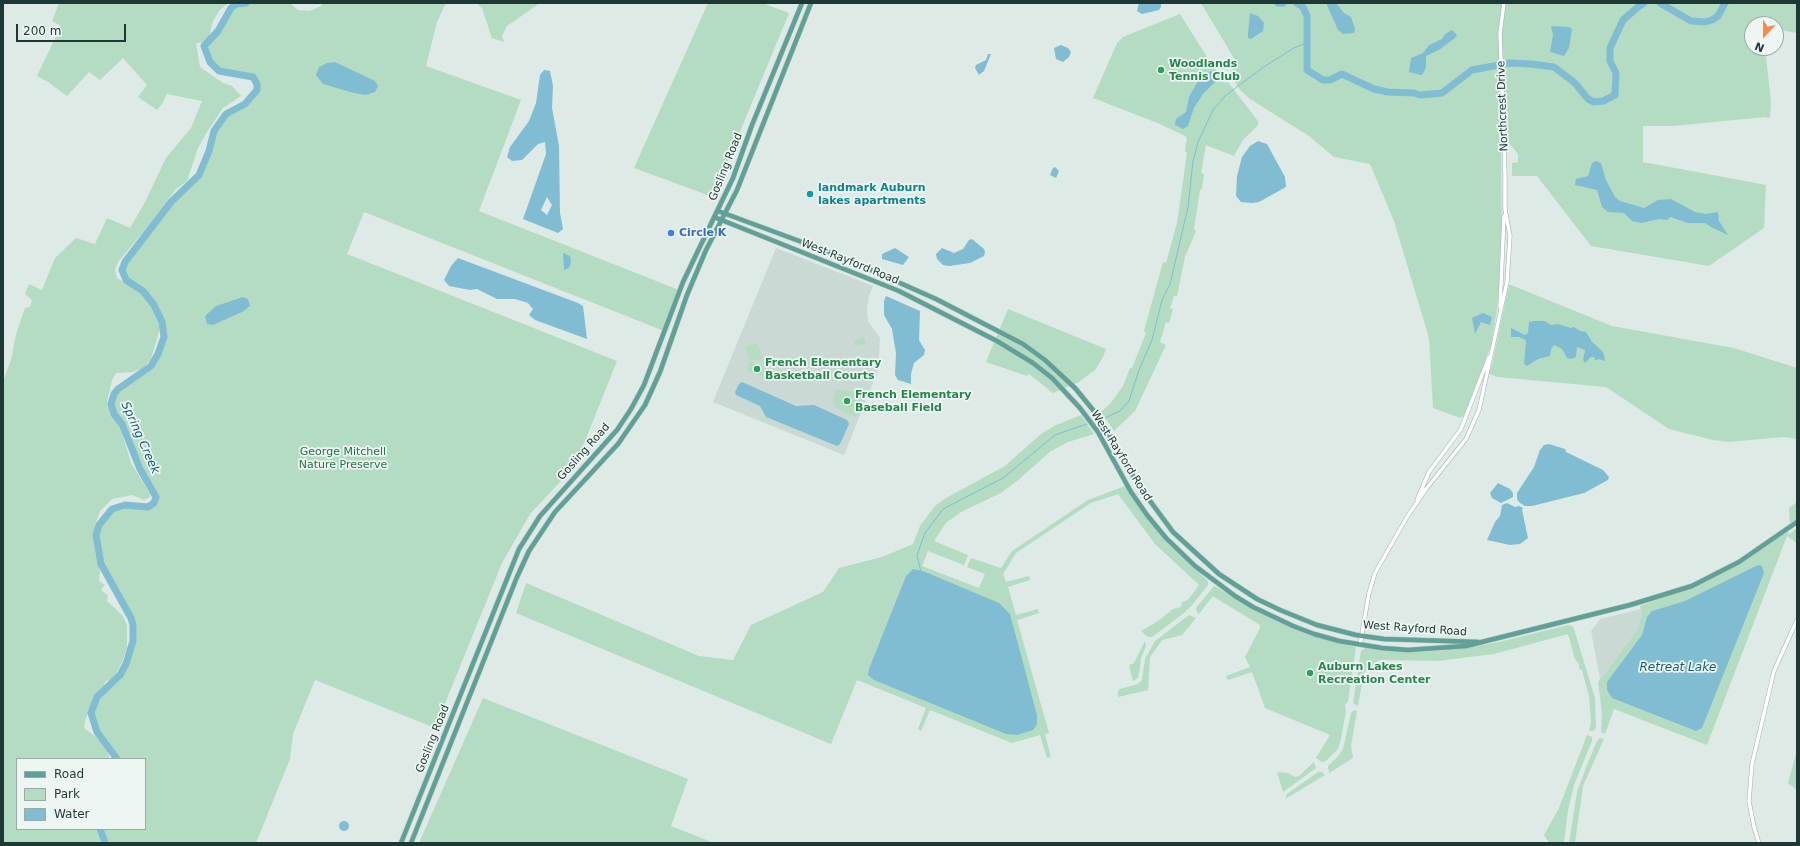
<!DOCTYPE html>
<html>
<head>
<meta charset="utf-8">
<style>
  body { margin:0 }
  #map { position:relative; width:1800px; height:846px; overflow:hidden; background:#ddeae5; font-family:"DejaVu Sans",sans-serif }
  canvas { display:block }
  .frame { position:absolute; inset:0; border:4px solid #1e3935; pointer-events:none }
  .legend { position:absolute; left:16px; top:758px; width:130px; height:72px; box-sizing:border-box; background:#edf6f3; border:1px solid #9aaaa7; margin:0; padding:5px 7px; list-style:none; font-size:12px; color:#1e3935 }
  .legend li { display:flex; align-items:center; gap:8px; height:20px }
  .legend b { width:20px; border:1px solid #9aaaa7 }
  .north { position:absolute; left:1744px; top:16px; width:40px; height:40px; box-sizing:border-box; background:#edf6f3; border:1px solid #9aaaa7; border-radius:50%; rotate:202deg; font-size:11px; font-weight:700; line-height:16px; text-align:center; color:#1e3935 }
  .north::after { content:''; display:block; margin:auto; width:14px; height:18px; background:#f7894d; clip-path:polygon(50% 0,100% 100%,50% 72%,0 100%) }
  .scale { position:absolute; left:16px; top:24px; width:110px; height:18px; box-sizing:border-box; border:2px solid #1e3935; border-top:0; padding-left:5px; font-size:12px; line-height:14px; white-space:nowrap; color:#1e3935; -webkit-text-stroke:3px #edf6f3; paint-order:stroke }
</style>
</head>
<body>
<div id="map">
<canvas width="1800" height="846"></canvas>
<div class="frame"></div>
<ul class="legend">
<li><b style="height:5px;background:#5fa197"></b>Road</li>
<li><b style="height:11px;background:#b4dcc3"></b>Park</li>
<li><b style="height:11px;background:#81bdd2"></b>Water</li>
</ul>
<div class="north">N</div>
<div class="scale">200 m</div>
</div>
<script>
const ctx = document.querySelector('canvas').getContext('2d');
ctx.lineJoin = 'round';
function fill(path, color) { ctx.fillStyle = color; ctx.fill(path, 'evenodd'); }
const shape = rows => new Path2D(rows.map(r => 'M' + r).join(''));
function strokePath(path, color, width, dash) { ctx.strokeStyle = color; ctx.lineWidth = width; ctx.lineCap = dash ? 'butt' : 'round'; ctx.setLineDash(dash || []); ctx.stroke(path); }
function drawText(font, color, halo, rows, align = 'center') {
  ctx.font = font + ' "DejaVu Sans",sans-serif'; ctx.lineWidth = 3.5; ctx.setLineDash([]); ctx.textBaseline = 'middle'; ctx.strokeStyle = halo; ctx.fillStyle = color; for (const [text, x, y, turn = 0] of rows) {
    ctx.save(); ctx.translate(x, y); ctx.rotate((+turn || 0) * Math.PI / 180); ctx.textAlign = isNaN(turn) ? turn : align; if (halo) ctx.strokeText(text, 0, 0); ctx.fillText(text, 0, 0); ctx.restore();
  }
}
fill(shape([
  [776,248,873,286,869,296,867,309,868,321,880,338,878,370,844,455,713,402],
  [1641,609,1642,615,1637,630,1600,679,1591,631,1600,619]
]), '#cbd9d4');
fill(shape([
  [59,3,228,3,219,11,213,21,208,41,218,31,231,8,236,4,290,3,298,10,310,11,321,6,323,3,446,3,437,22,426,66,521,100,479,211,679,290,664,331,364,212,347,254,617,361,575,466,530,514,502,563,435,728,315,680,293,734,290,759,256,843,105,843,100,829,145,829,145,759,117,759,97,732,91,713,97,697,120,675,133,641,131,618,101,564,96,535,99,525,112,509,125,505,148,507,154,503,156,497,140,469,122,424,114,414,111,404,114,394,118,389,151,366,158,354,164,337,162,323,154,305,143,291,126,280,122,270,125,262,171,202,199,175,209,151,214,131,226,114,245,104,257,90,257,84,253,77,219,71,210,62,204,46,208,42,196,43,200,67,223,83,232,86,241,96,223,108,207,132,198,148,187,181,176,189,152,221,118,262,115,270,117,278,142,293,153,306,160,328,151,359,143,368,133,372,116,373,112,380,107,402,110,412,120,427,131,463,150,494,150,497,144,500,132,495,112,499,100,511,95,525,95,542,100,571,99,581,105,585,101,589,103,592,108,595,107,601,123,616,127,625,127,648,122,662,113,680,106,681,100,693,95,695,85,721,84,728,96,737,108,751,109,759,17,759,17,829,96,829,101,843,3,843,3,382,11,360,16,334,25,308,30,307,32,300,25,294,29,284,42,290,55,258,76,238,95,244,107,218,130,228,144,204,166,158,191,128,202,101,167,94,162,104,157,110,138,97,147,85,123,58,100,80,89,72,67,96,48,82,37,76,61,26,52,21],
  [476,3,540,3,507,26,502,36,504,42,492,38,482,8],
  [708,3,762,3,789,13,713,197,634,168],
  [1201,3,1797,3,1797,33,1776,29,1776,24,1752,24,1752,48,1765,48,1771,101,1770,118,1765,117,1673,126,1643,126,1643,162,1766,185,1764,228,1709,266,1591,246,1537,176,1512,176,1512,163,1518,162,1518,154,1506,139,1506,134,1501,134,1502,249,1497,310,1491,345,1483,367,1491,369,1509,285,1511,285,1612,326,1734,348,1797,368,1797,439,1783,437,1729,442,1713,440,1669,429,1606,387,1497,377,1482,370,1464,416,1460,418,1433,408,1429,338,1394,221,1370,164,1334,157,1309,136,1250,99,1241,91,1230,75,1235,60],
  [1180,14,1207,57,1225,83,1228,82,1258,121,1258,125,1243,140,1234,156,1206,145,1201,173,1204,174,1202,189,1200,190,1194,229,1196,231,1185,257,1177,296,1174,296,1170,308,1173,309,1169,323,1166,322,1160,342,1166,345,1135,411,1114,431,1101,412,1110,404,1123,386,1130,368,1132,368,1146,333,1144,331,1163,262,1166,263,1177,223,1187,153,1185,151,1187,137,1160,124,1093,98,1117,43,1123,37],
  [1008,309,1106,349,1103,357,1095,370,1079,382,1053,393,1029,374,1027,376,986,362],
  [864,337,866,344,855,346,854,341],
  [757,343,763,359,756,361,749,359,745,347],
  [750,361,767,369,764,377,747,370],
  [836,389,862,393,864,394,856,417,838,409,832,403],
  [1081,415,1094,434,1068,442,1051,451,1017,481,1001,493,961,512,946,523,934,541,968,555,964,565,928,551,922,566,979,588,985,574,967,567,971,558,1001,568,1012,551,1088,500,1125,486,1139,507,1165,540,1208,581,1208,585,1193,604,1184,613,1152,637,1148,637,1141,631,1158,621,1173,609,1181,607,1182,602,1188,600,1199,585,1155,544,1118,494,1091,503,1016,553,1003,574,1006,582,1029,576,1030,580,1008,587,1016,615,1038,609,1039,613,1017,620,1049,733,1045,734,1051,757,1047,758,1040,735,1012,743,930,710,921,731,918,729,926,708,857,680,831,744,516,613,526,583,699,656,733,660,751,625,823,592,839,568,882,557,913,544,920,526,935,506,946,498,1005,466,1041,434,1054,426],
  [1797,502,1797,519,1790,524,1789,508],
  [1797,528,1797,543,1787,536,1707,745,1614,709,1605,734,1601,732,1602,713,1598,682,1637,630,1642,615,1640,606,1707,581,1740,563,1789,530,1788,535],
  [1214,586,1276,621,1331,641,1356,647,1348,702,1345,704,1346,711,1341,739,1338,749,1326,761,1322,762,1316,758,1330,735,1265,708,1252,672,1228,680,1226,676,1250,667,1245,657,1260,628,1260,625,1214,597,1212,597,1199,614,1197,613,1196,608],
  [1189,615,1196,618,1182,635,1162,640,1150,657,1148,690,1118,697,1118,691,1120,689,1138,684,1142,680,1145,659,1155,641],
  [1568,625,1572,626,1574,629,1595,698,1596,728,1593,731,1589,731,1591,722,1589,696,1582,670,1579,669,1579,664,1575,659,1568,634,1494,654,1438,661,1379,660,1364,672,1358,706,1353,703,1361,651,1365,648,1419,652,1459,649,1499,642],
  [1145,641,1146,646,1141,658,1139,674,1138,678,1133,681,1129,665,1134,663],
  [483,698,688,779,671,826,714,843,419,843],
  [1354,710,1357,711,1351,746,1353,758,1329,773,1328,766,1339,755,1343,749,1351,713],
  [1587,735,1592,737,1592,741,1574,785,1568,810,1564,843,1549,843,1544,835,1559,808],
  [1600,738,1604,739,1583,786,1575,843,1569,843,1577,792,1587,765,1597,741],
  [1797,750,1797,790,1788,783],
  [1314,762,1316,768,1283,792,1277,772,1288,773,1295,777,1299,776],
  [1318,772,1322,772,1325,775,1285,799,1287,794]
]), '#b4dcc3');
fill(shape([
  [1139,3,1161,3,1161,7,1159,10,1142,14,1137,11],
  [1326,3,1336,3,1344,13,1351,17,1355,29,1354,33,1343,34,1338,30],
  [1250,13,1258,16,1264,23,1263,31,1251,39,1248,38,1248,33],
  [1551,26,1569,27,1572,29,1569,48,1564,56,1550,52,1553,35],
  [1452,30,1457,35,1455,38,1439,50,1426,56,1426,67,1423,74,1421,75,1409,72,1411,58,1423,53,1429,45,1442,39,1445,34],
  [1061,45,1068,48,1071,52,1069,57,1063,62,1056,59,1054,48],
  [988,54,991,54,984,71,979,75,975,68,976,65,986,60],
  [335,62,375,81,378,86,375,92,366,95,354,93,323,84,316,75,319,67,327,63],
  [544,70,550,71,553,86,552,108,559,146,560,213,563,229,558,233,523,219,546,154,545,142,538,144,522,160,512,161,507,157,510,147,529,121,536,103,540,75],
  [547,197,552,205,547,215,541,210],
  [1211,71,1218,79,1203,94,1194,108,1188,126,1183,129,1175,125,1176,119,1186,112,1189,97,1199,79],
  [1258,141,1267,144,1285,177,1286,187,1259,202,1252,203,1241,202,1236,196,1237,176,1242,157,1250,146],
  [1596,161,1601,163,1606,180,1615,197,1620,201,1644,208,1658,200,1671,199,1695,212,1706,214,1718,212,1719,221,1728,235,1711,227,1705,223,1687,223,1671,217,1667,220,1659,219,1641,223,1632,221,1624,213,1608,212,1602,207,1597,190,1575,185,1576,179,1588,176,1592,163],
  [1055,167,1059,171,1056,178,1050,175,1053,168],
  [972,239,984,249,985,252,984,256,970,263,949,266,943,265,937,259,936,254,942,248,954,253,963,249,969,240],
  [895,248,909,257,903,265,882,259,882,254],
  [563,253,570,256,571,262,569,268,564,270],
  [458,258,578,303,583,306,587,339,535,320,529,315,533,309,528,303,515,299,497,299,477,289,470,290,449,286,444,280,451,266],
  [886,296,920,311,919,340,925,350,924,355,914,363,911,374,911,384,898,380,895,375,896,353,892,329,884,315,884,301],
  [243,297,248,299,250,306,242,312,213,325,207,324,205,316,216,306],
  [1483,313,1492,317,1490,325,1481,322,1475,334,1472,318],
  [1534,321,1545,321,1551,325,1558,324,1571,328,1574,327,1580,331,1586,332,1592,342,1603,352,1605,359,1604,361,1599,359,1595,360,1594,357,1591,357,1585,363,1583,360,1585,350,1577,347,1576,357,1571,359,1567,358,1562,349,1554,345,1551,349,1550,356,1538,359,1527,366,1524,364,1526,340,1519,337,1511,337,1511,328,1525,335,1528,333,1529,322],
  [742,382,796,406,814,405,847,420,849,424,840,444,837,446,766,417,760,406,736,395,735,392,739,384],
  [1549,444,1565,449,1566,452,1603,470,1609,477,1608,480,1584,493,1532,506,1525,506,1520,503,1517,499,1517,493,1534,467,1540,450,1544,445],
  [1498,483,1510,489,1513,493,1513,497,1501,503,1492,498,1490,493],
  [1507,503,1515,507,1519,506,1523,508,1522,510,1528,538,1520,544,1510,545,1487,540,1495,522,1500,516,1502,505],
  [1758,565,1762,566,1764,573,1702,728,1696,731,1612,698,1607,690,1607,682,1642,635,1647,617,1652,611,1685,601],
  [913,569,923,571,999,603,1010,614,1037,715,1037,724,1033,730,1017,735,1006,734,874,680,868,675,869,669,906,576],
  '339 826a5 5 0 1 1 10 0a5 5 0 1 1-10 0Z'
]), '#81bdd2');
strokePath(shape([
  [1105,418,1120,411,1129,401,1139,370,1152,340,1162,300,1170,284,1188,207,1193,161,1198,142,1213,110,1225,96,1262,68,1294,48,1306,43],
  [921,572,917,555,925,533,943,509,1003,478,1055,435,1087,424]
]), '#81bdd2', 1);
strokePath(shape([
  [1278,3,1283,3],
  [1297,3,1303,7,1307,16,1307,70,1323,80,1330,80,1342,74,1374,89,1388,92,1414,93,1420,95,1442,93,1472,70,1510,63,1531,64,1554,67,1575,83,1588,99,1594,102,1603,101,1615,95,1616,73,1610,61,1610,48,1623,20,1638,7,1644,3],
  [1660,3,1691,21,1705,22,1712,20,1718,16,1725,3],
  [117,759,97,732,91,713,97,697,120,675,126,664,133,641,133,625,131,618,101,564,96,535,99,525,112,509,125,505,148,507,154,503,156,497,140,469,122,424,114,414,111,404,114,394,118,389,151,366,158,354,164,337,162,322,154,305,143,291,126,280,122,270,125,262,171,202,199,175,209,151,214,131,226,114,245,104,257,90,257,84,253,77,219,71,210,62,204,46,218,31,231,8,236,4,246,3],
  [100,829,105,843]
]), '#81bdd2', 7);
const minor = shape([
  [1504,3,1500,33,1505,175,1505,210],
  [1500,307,1504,216],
  [1417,500,1429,472,1461,429,1489,357],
  [1360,645,1369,593,1375,573,1407,517,1426,489,1466,439,1479,410,1507,282,1510,236,1505,209],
  [1759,843,1754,827,1749,801,1752,764,1774,671,1797,620]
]);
const major = shape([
  [718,211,837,255,936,299,1023,344,1045,360,1075,388,1098,416,1139,486,1173,532,1219,574,1257,599,1280,610,1317,625,1356,635,1384,639,1478,642],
  [714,217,899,291,997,341,1033,363,1052,378,1080,408,1098,432,1131,492,1147,515,1166,538,1195,566,1235,596,1253,607,1293,626,1314,634,1339,641,1382,648,1408,650,1466,646,1630,605,1692,586,1739,562,1797,522],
  [401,843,519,549,540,516,617,430,631,409,644,385,683,282,733,178,752,125,802,3],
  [411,843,517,577,529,551,555,512,618,444,645,405,660,372,687,295,706,250,737,190,811,3]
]);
strokePath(minor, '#a0b1ad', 4.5);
strokePath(major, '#bcc4c2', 5.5);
strokePath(minor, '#fff', 3.5);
strokePath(major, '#5fa197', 4.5);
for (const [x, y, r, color] of [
  [1161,70,4,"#2e9e5b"],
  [810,194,4,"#0f9aa8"],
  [671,233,4,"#3f7fe0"],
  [757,369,4,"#2e9e5b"],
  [847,401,4,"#2e9e5b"],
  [1310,673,4,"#2e9e5b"]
]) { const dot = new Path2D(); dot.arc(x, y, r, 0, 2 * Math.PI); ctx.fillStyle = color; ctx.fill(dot); strokePath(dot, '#edf6f3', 1.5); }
drawText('bold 11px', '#27864d', '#edf6f3', [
  ["Woodlands",1169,64],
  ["Tennis Club",1169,77],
  ["French Elementary",765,363],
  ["Basketball Courts",765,376],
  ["French Elementary",855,395],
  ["Baseball Field",855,408],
  ["Auburn Lakes",1318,667],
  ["Recreation Center",1318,680]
], 'left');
drawText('11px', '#1e3935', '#edf6f3', [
  ["Northcrest Drive",1503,106,-92],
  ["Gosling Road",726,167,-68],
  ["West Rayford Road",850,262,22],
  ["Gosling Road",584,452,-48],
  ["West Rayford Road",1121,456,58],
  ["West Rayford Road",1415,629,4],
  ["Gosling Road",433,739,-68]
]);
drawText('bold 11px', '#0d838f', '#edf6f3', [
  ["landmark Auburn",818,188],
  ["lakes apartments",818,201]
], 'left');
drawText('bold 11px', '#366cbe', '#edf6f3', [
  ["Circle K",679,233]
], 'left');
drawText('11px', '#27714b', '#edf6f3', [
  ["George Mitchell",343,452],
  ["Nature Preserve",343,465]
]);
drawText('italic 12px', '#175c76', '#edf6f3', [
  ["Spring Creek",140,438,66],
  ["Retreat Lake",1678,668]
]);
</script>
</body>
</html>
